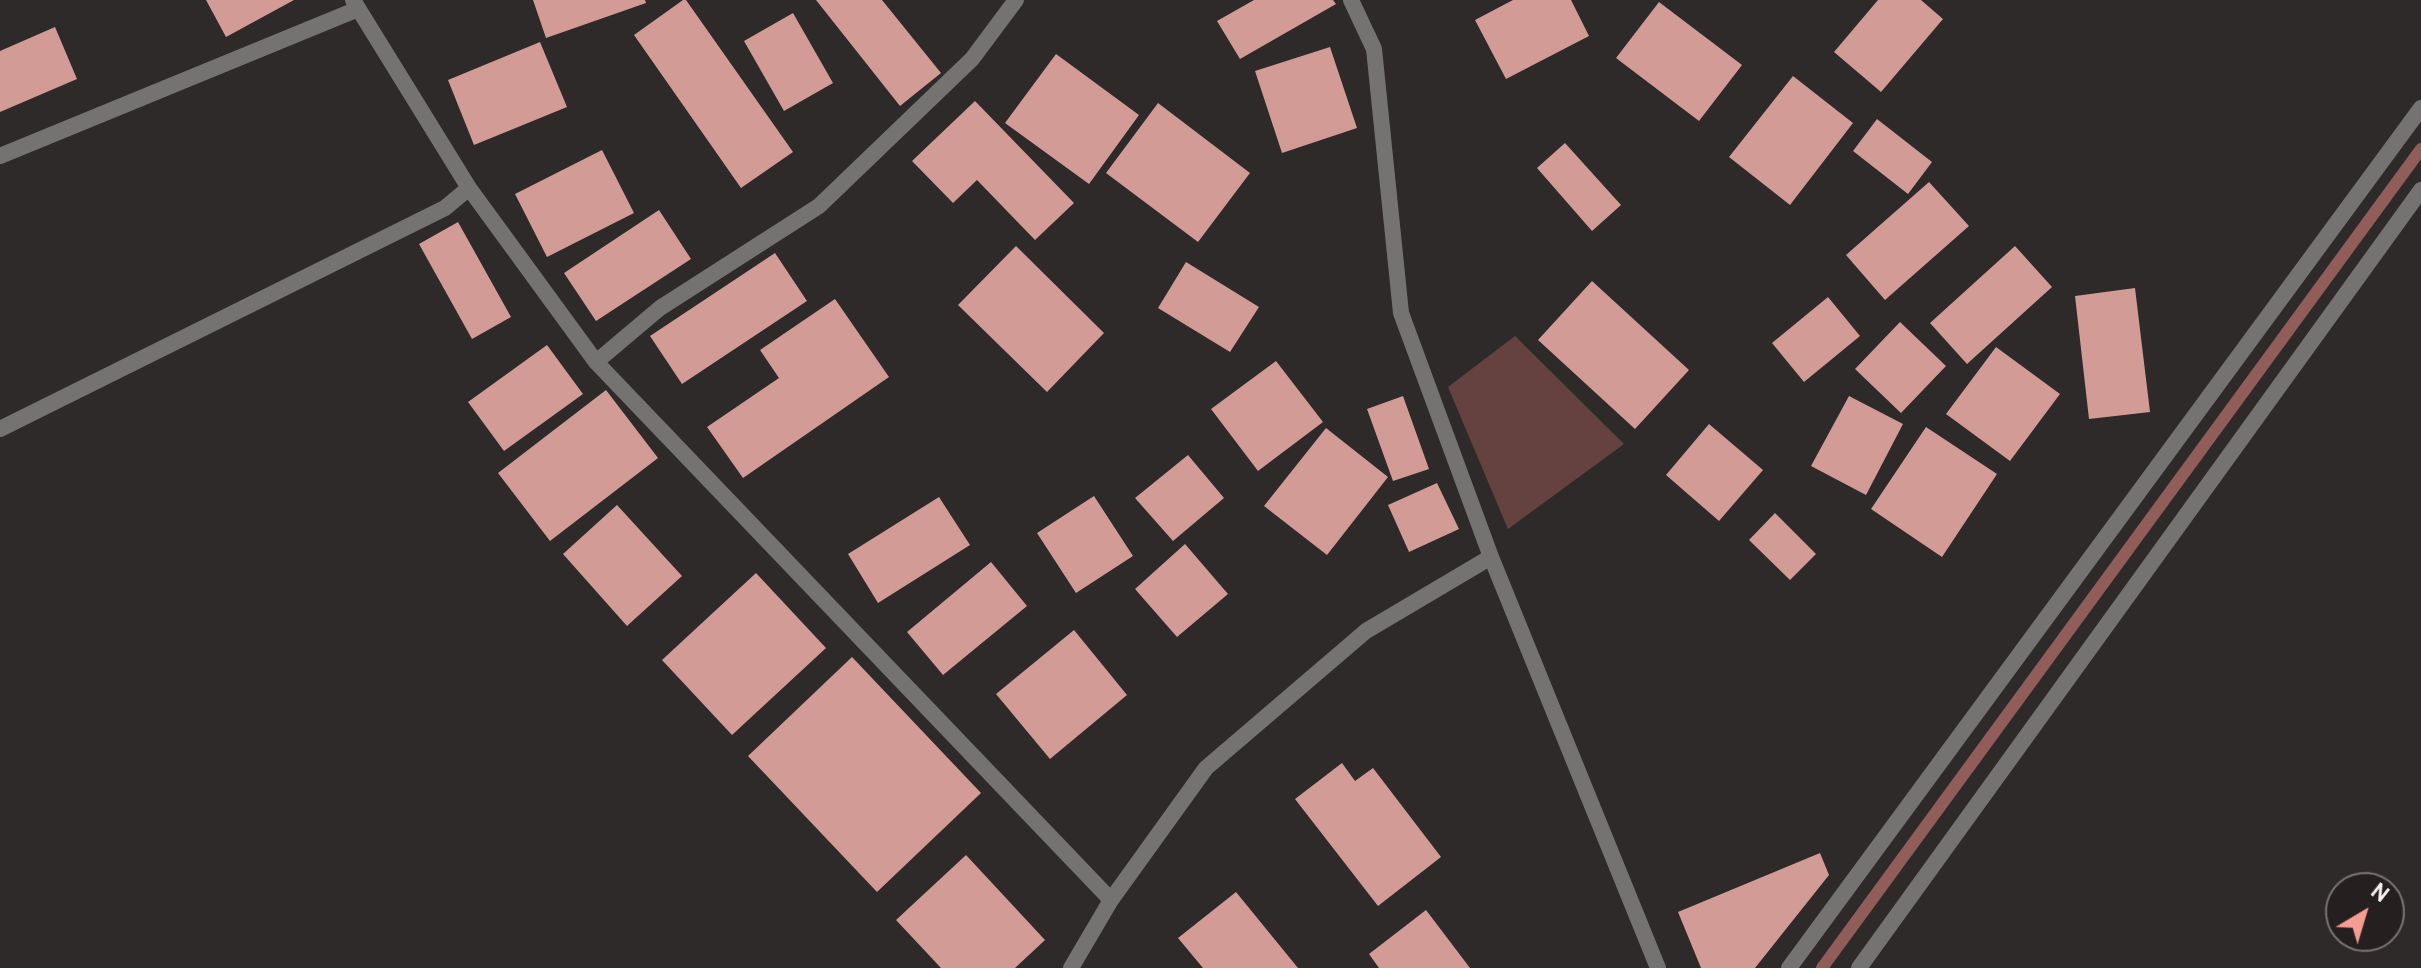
<!DOCTYPE html>
<html>
<head>
<meta charset="utf-8">
<style>
  body { margin:0 }
  #map { position:relative; width:2421px; height:968px; overflow:hidden; background:#2e2a29; font-family:Overpass,sans-serif }
  canvas { display:block }
  .north { position:absolute; left:2325px; top:872px; width:80px; height:80px; box-sizing:border-box; background:#25201f; border:2px solid #787473; border-radius:50%; rotate:38deg; font-size:22px; font-weight:700; line-height:32px; text-align:center; color:#f5f1f1 }
  .north::after { content:''; display:block; margin:auto; width:28px; height:36px; background:#f59c93; clip-path:polygon(50% 0,100% 100%,50% 72%,0 100%) }
</style>
</head>
<body>
<div id="map">
<canvas width="2421" height="968"></canvas>
<div class="north">N</div>
</div>
<script>
const ctx = document.querySelector('canvas').getContext('2d');
ctx.lineJoin = 'round';
function fill(path, color) { ctx.fillStyle = color; ctx.fill(path, 'evenodd'); }
const shape = rows => new Path2D(rows.map(r => 'M' + r).join(''));
function strokePath(path, color, width, dash) { ctx.strokeStyle = color; ctx.lineWidth = width; ctx.lineCap = dash ? 'butt' : 'round'; ctx.setLineDash(dash || []); ctx.stroke(path); }
fill(shape([
  [1515,336,1624,444,1508,529,1448,387]
]), '#65423f');
strokePath(shape([
  [1822,968,2421,149]
]), '#905d58', 12);
fill(shape([
  [206,0,294,0,226,37],
  [533,0,645,0,646,3,546,38],
  [683,0,686,0,793,152,741,188,634,35],
  [816,0,882,0,941,73,900,106],
  [1254,0,1333,0,1336,4,1240,59,1217,21],
  [1513,0,1571,0,1589,36,1506,79,1475,20],
  [1878,0,1921,0,1943,19,1881,92,1834,52],
  [1659,2,1742,65,1699,121,1616,58],
  [793,13,833,83,784,111,744,41],
  [55,27,77,79,0,112,0,51],
  [540,42,567,107,474,145,448,80],
  [1330,47,1357,128,1282,153,1255,71],
  [1056,54,1139,115,1089,184,1005,123],
  [1793,76,1853,123,1790,205,1729,157],
  [975,101,1074,203,1035,240,977,180,953,203,912,161],
  [1158,103,1250,173,1198,242,1106,173],
  [1877,119,1932,162,1908,194,1853,151],
  [1565,143,1621,205,1592,231,1537,168],
  [602,150,634,213,547,257,515,194],
  [1929,182,1969,226,1885,300,1846,255],
  [659,210,691,259,596,321,564,273],
  [458,222,511,317,472,339,419,244],
  [1016,246,1104,333,1047,392,958,305],
  [2015,246,2052,287,1967,364,1930,323],
  [775,253,807,301,682,384,650,336],
  [1186,262,1259,307,1230,352,1158,308],
  [1592,281,1689,370,1635,429,1538,340],
  [2135,288,2150,412,2089,419,2075,296],
  [1828,297,1860,336,1804,382,1772,343],
  [835,299,889,377,743,478,707,427,779,378,760,350],
  [1900,322,1946,366,1901,413,1855,369],
  [547,345,583,394,504,451,468,402],
  [1996,347,2060,394,2010,461,1946,414],
  [1276,361,1323,422,1258,471,1211,409],
  [606,390,658,458,550,541,498,473],
  [1403,396,1429,469,1393,481,1367,409],
  [1849,396,1903,424,1866,495,1811,466],
  [1709,424,1763,470,1719,521,1666,475],
  [1926,427,1997,474,1942,557,1871,509],
  [1326,428,1388,477,1327,555,1264,506],
  [1188,455,1224,498,1173,541,1135,498],
  [1437,483,1459,529,1409,552,1388,505],
  [1094,496,1133,556,1076,593,1037,533],
  [939,497,970,545,878,603,848,554],
  [617,505,682,576,627,626,563,554],
  [1775,513,1816,554,1790,580,1749,540],
  [1185,544,1228,594,1177,637,1135,589],
  [991,562,1027,606,943,675,907,632],
  [756,573,826,648,732,735,662,660],
  [1074,630,1127,695,1050,759,996,694],
  [852,657,981,793,877,892,748,756],
  [1342,763,1355,781,1373,768,1441,857,1378,906,1295,799],
  [1820,853,1829,875,1755,968,1701,968,1678,912],
  [966,855,1045,940,1015,968,941,968,896,920],
  [1236,892,1298,968,1203,968,1178,938],
  [1426,910,1470,968,1379,968,1369,954]
]), '#d39b95');
strokePath(shape([
  [353,0,469,188,596,362,1111,900,1206,768,1366,631,1491,557],
  [1351,0,1374,49,1401,313,1491,557,1658,968],
  [0,156,358,9],
  [596,362,660,308,819,206,972,59,1016,0],
  [0,429,445,208,469,188],
  [1071,968,1111,900],
  [1789,968,2421,108],
  [1859,968,2421,190]
]), '#757272', 16);
</script>
</body>
</html>
